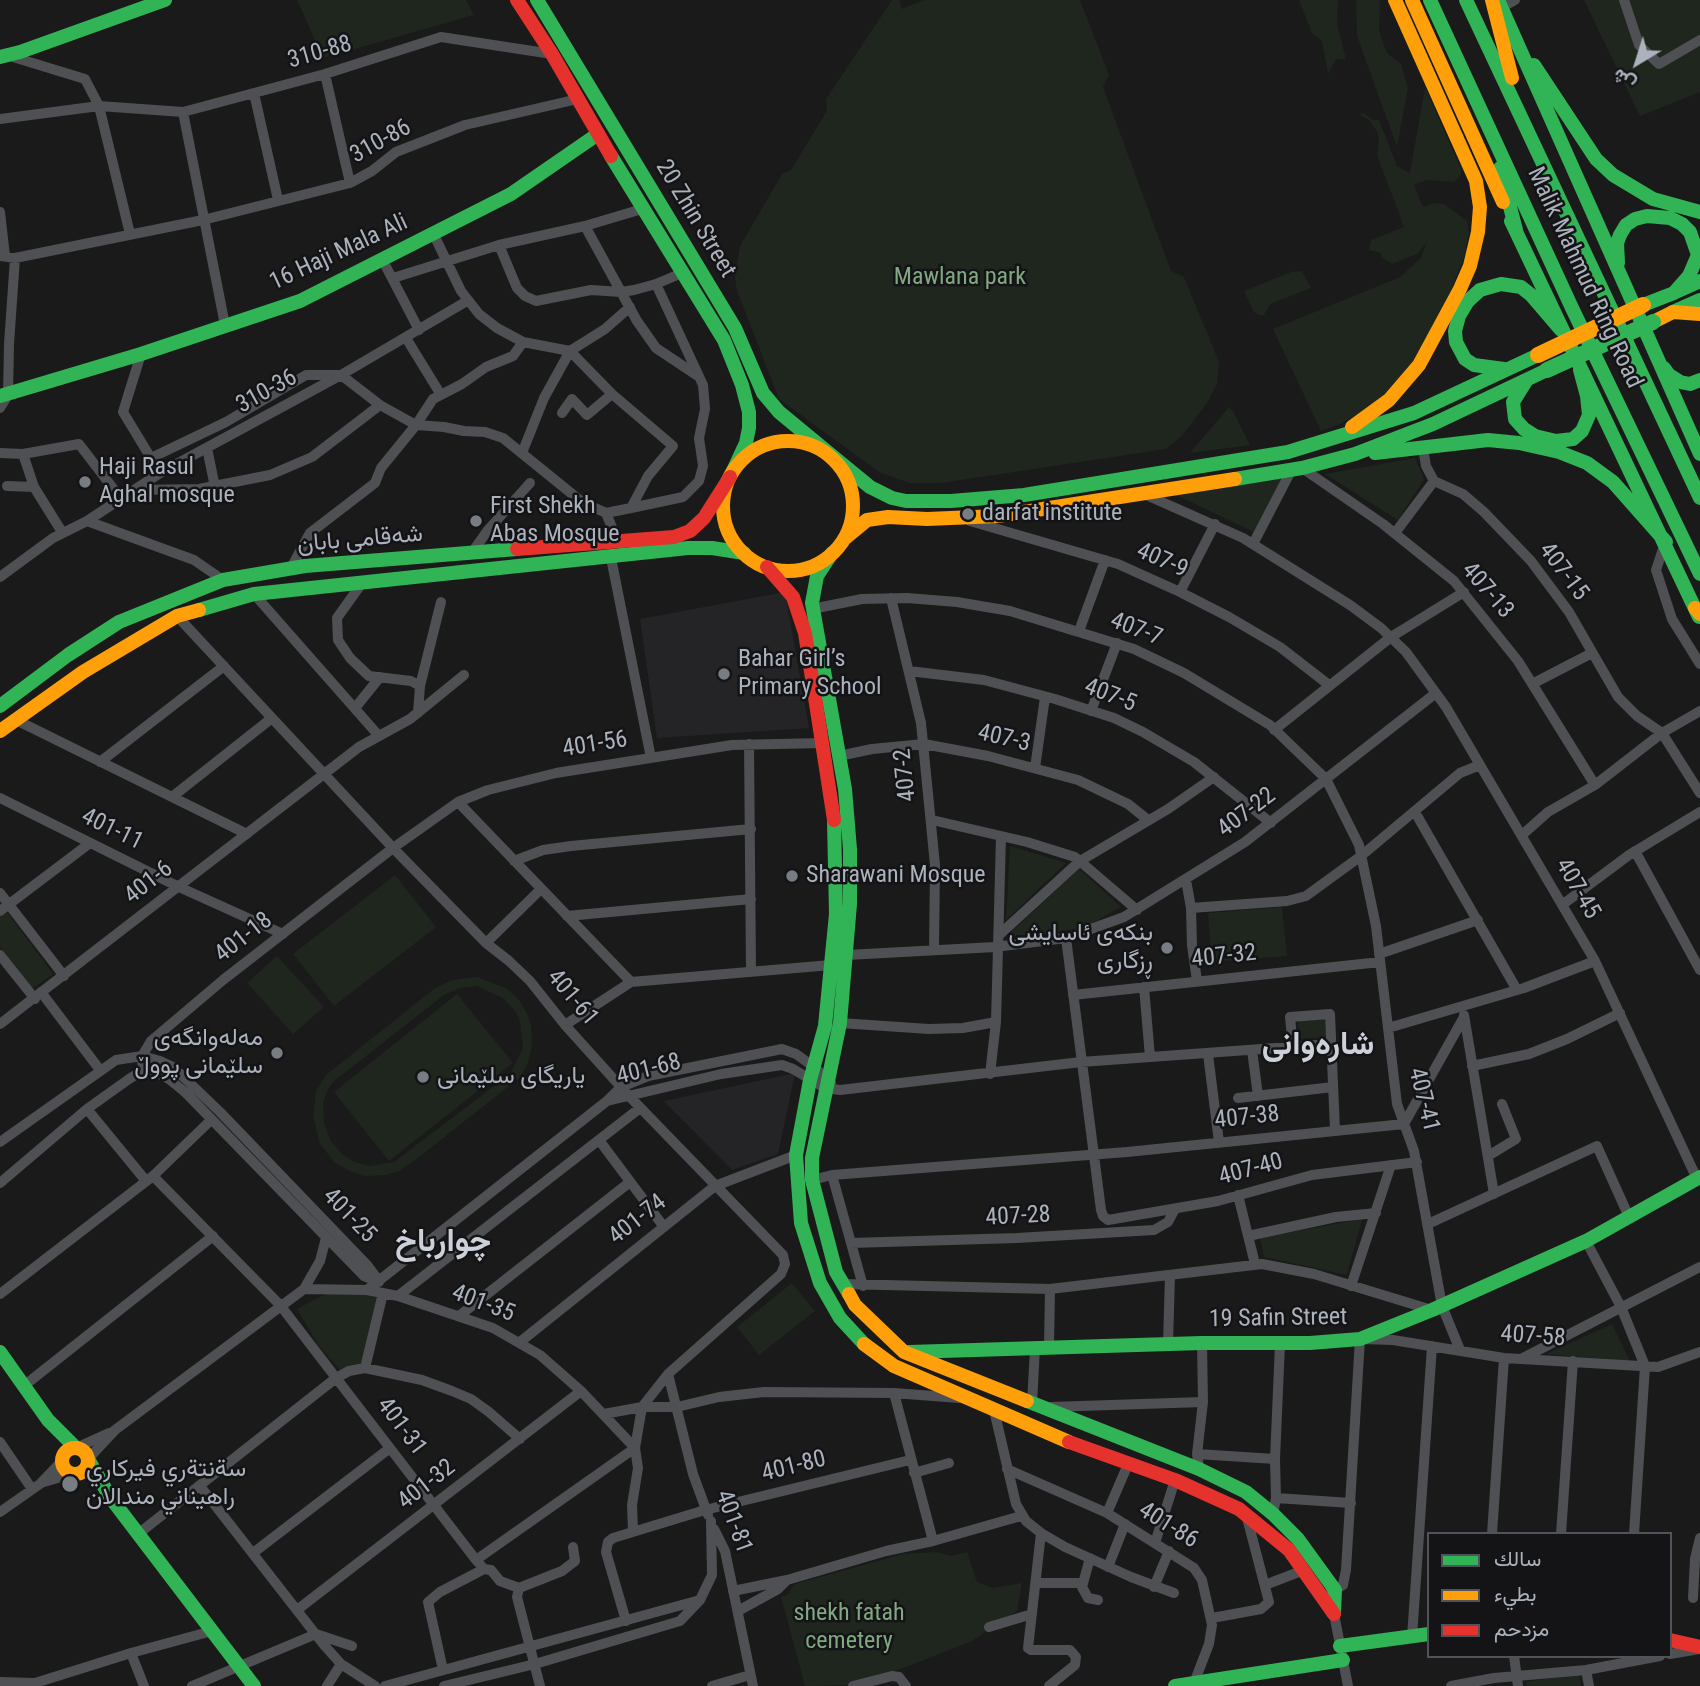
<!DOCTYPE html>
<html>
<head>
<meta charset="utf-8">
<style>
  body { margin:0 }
  #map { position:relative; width:1700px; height:1686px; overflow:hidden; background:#1a1a1b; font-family:"Roboto Condensed",Vazirmatn,sans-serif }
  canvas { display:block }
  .legend { position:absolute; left:1427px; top:1532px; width:245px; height:126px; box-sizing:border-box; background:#141417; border:2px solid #505359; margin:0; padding:9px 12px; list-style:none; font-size:21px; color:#abb2bc }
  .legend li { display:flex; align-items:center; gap:14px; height:35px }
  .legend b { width:35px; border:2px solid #505359 }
  .north { position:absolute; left:1602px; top:28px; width:70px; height:70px; -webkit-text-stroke:5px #141417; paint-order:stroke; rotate:218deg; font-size:19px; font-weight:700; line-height:28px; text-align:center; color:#abb2bc }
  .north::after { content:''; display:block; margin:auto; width:24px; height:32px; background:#abb2bc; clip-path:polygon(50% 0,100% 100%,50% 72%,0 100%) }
</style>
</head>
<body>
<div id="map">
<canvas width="1700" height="1686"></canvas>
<ul class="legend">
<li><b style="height:9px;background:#30b455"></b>سالك</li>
<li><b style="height:9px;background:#ff9f0a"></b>بطيء</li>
<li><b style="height:9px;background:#e5322d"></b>مزدحم</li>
</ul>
<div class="north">ش</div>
</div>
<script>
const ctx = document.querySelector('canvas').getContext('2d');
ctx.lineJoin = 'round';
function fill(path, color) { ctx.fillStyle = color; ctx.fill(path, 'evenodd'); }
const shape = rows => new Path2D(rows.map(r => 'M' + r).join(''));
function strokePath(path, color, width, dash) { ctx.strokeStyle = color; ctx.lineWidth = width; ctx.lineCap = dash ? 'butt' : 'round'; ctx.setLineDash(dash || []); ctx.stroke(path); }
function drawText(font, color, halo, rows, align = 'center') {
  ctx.font = font + ' "Roboto Condensed",Vazirmatn,sans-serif'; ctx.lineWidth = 5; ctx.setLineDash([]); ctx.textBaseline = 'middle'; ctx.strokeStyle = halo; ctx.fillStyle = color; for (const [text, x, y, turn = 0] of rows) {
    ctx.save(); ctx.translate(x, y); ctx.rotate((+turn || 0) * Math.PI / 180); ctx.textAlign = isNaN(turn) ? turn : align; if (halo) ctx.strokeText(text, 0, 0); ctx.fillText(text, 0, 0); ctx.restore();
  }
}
fill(shape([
  [785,592,809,728,657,738,640,619],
  [795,1073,778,1154,732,1170,664,1101]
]), '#242427');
fill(shape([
  [297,0,466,0,474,15,323,58],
  [892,0,899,0,902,9,924,0,1080,0,1109,75,1103,87,1171,271,1184,277,1219,362,1217,384,1207,403,1182,436,1166,449,941,483,909,483,879,472,779,399,736,288,735,273,740,246,782,174,791,170,827,111,826,99],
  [1299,0,1338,0,1337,24,1346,59,1336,59,1328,74,1322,41,1312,33],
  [1356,0,1380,0,1379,29,1382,40,1387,53,1401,64,1408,88,1397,147,1357,36],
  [1584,0,1700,0,1700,92,1640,116],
  [1425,87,1461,169,1461,175,1454,182,1427,180,1414,185,1423,207,1434,203,1444,204,1467,221,1469,232,1465,254,1450,293,1413,361,1389,391,1361,413,1340,424,1321,431,1273,329,1400,277,1421,258,1427,242,1417,254,1392,264,1382,258,1381,253,1369,250,1371,240,1404,227,1377,155,1379,141,1377,131,1369,120,1360,115,1362,112,1373,120,1379,120,1397,166,1410,173],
  [1302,271,1311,288,1270,304,1264,315,1259,315,1254,312,1244,291,1291,272],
  [1229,407,1233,411,1250,445,1190,453],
  [1415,458,1424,479,1398,520,1325,474],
  [1283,478,1254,532,1174,494],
  [1010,846,1066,863,1006,920],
  [1079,869,1121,907,1091,924,1073,929,1049,933,1006,937],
  [395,875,436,927,334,1006,293,954],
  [1282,907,1287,956,1212,962,1208,913],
  [7,912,53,974,32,989,0,947,0,917],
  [277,956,324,1007,293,1034,247,983],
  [477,977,506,988,519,1000,527,1013,531,1025,532,1046,527,1066,519,1078,418,1158,399,1171,386,1175,365,1176,350,1171,335,1163,320,1144,313,1116,316,1091,326,1075,435,988,452,980],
  [477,986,503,998,515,1011,520,1021,523,1048,510,1074,394,1162,369,1166,355,1162,344,1156,330,1140,324,1122,323,1103,327,1091,333,1082,444,995,460,988],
  [457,994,513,1063,389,1161,334,1092],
  [1325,1019,1327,1037,1299,1039,1298,1021],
  [1362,1219,1347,1275,1264,1257,1260,1238],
  [792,1283,815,1311,759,1355,737,1327],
  [329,1292,379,1295,364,1366,341,1371,319,1346,297,1309],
  [1612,1324,1630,1361,1546,1354],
  [937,1552,951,1556,967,1552,977,1582,993,1588,1022,1583,1017,1611,972,1641,906,1667,854,1685,805,1686,781,1597,787,1595,795,1584,903,1554],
  [1579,1674,1581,1686,1527,1686,1526,1682]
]), '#1e261e');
strokePath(shape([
  [1624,0,1639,45,1659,64,1700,40],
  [1501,8,1515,0],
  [13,57,85,79,99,106,130,234],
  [325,74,350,183],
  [254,93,278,200],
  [183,112,225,325],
  [0,119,99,106,183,112,325,74,441,37,552,54],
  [0,212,5,256],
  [585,226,637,321,656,348,698,376],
  [433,233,461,291,479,314,497,328,523,342,570,351],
  [499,245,517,288,525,296,536,301,591,290,621,292,634,290,656,284,682,273],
  [0,256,15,258,203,220,350,183,372,171,396,152,465,125,578,99],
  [382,259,419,330],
  [393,278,499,245,585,226,642,209],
  [406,338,441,395],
  [570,351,612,394,673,446,648,476,631,508,606,513,618,542],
  [141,354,123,412,160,473],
  [0,408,8,395,9,344,15,258],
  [562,413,572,399,587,415,612,394],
  [207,448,215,487],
  [1423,448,1426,466,1434,481,1463,494,1484,512,1531,561,1569,612,1618,697,1637,716,1662,733,1700,793],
  [0,453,23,454,79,444,122,500],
  [522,453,544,398,570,351,605,329,630,307],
  [23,454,34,487,62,532],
  [151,458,226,422,306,375,341,375,380,405,416,425,444,427,464,431,485,432,503,438,582,502,606,513],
  [1302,468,1383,524,1454,581,1518,661,1595,785],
  [7,486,34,487],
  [136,490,199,489,270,475,312,457,380,405],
  [1144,494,1243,538,1350,605,1381,628,1406,652,1446,707,1595,961,1697,1179],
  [631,508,683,497,699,481,703,466,699,438,705,409,703,385,656,284],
  [87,521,194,560,223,580],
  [970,521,1118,564,1180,592,1229,617,1280,647,1329,685],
  [1395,533,1434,481],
  [1665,543,1656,570,1672,619,1700,664],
  [1253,544,1292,469],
  [471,554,488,530,530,483],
  [611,558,651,758],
  [291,568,310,533,375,483,381,468,416,425,433,399,462,384,486,367,513,356,523,342],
  [0,577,53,538,87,521,160,473,341,375,467,301],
  [362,583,337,618,338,640,350,658,369,676,411,681,420,686,418,713],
  [1180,592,1215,524],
  [254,594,379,736],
  [891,598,921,723,935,865,934,950],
  [812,609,862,599,907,598,957,602,1010,611,1134,649,1184,673,1270,725,1326,779,1359,845,1376,926,1397,1104,1414,1151,1442,1306,1460,1350],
  [177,616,393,848,486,943,509,961,530,981,565,1025,629,1096,783,1255,785,1264,781,1274,668,1374,642,1407,635,1448,638,1468,632,1505,633,1531],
  [1079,631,1105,560],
  [909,671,984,680,1055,699,1114,718,1143,732,1194,762,1271,823],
  [1532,684,1592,653],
  [420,686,441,602],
  [355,708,380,677],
  [1091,711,1117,643],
  [16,720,247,834],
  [1274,730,1391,637,1464,592],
  [749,744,751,971],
  [839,756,872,749,924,744,988,756,1078,780,1128,804,1148,820],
  [100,762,224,666],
  [1035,768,1045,697],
  [172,797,272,718],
  [0,798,179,887,283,934],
  [458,802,631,982],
  [1415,812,1517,990],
  [932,820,1027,842,1075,857,1137,910],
  [1522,835,1548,812,1595,785,1662,733,1700,711],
  [1635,851,1700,970],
  [514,861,543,850,571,846,751,829],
  [1186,880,1191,908,1192,945,1197,981],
  [0,893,64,976],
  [1562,905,1629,855,1700,812],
  [1191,908,1287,901,1306,896,1361,856,1460,773,1480,765],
  [0,911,90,843],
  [567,916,751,899],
  [999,935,1080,861,1168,809,1214,777],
  [1066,938,1101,1210,1103,1216,1108,1220,1218,1201,1312,1175,1417,1162],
  [486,943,541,889],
  [1379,954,1478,920],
  [0,955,35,999],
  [847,955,995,947,1066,938,1124,917,1245,842,1436,693],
  [1144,987,1150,1057],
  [41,992,100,1070],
  [1073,995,1380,962],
  [1464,1015,1494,1194],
  [840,1023,929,1029,963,1028,996,1022],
  [0,1024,359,747,410,719,464,675],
  [565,1025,631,982,831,965],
  [1388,1028,1524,988,1595,961],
  [1293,1047,1290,1017,1330,1014,1335,1130],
  [1252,1050,1258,1096],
  [1208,1054,1219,1142],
  [1472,1066,1529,1054,1567,1039,1620,1013],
  [143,1074,142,1056,151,1041,223,980,393,848,458,802,488,790,556,773,732,745,823,743],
  [990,1074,996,1022,1001,836],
  [1238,1098,1333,1087],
  [607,1101,721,1074,782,1065,793,1069,825,1088,840,1090,1081,1062,1331,1044],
  [87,1109,146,1181],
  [599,1140,664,1227],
  [0,1142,116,1060,142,1056,160,1061,173,1067,220,1112,367,1265,379,1281],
  [1488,1156,1516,1139,1502,1104],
  [832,1175,863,1286],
  [153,1176,280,1305,476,1560,484,1569,491,1570,500,1581,519,1588,517,1597,540,1686],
  [812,1180,832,1175,1127,1152,1404,1124,1464,1017],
  [0,1183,87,1109,129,1079,137,1074,159,1074,169,1079,186,1093,364,1276,379,1282],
  [1238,1195,1255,1264],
  [1428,1224,1597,1146,1629,1217],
  [1248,1236,1336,1217,1376,1213],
  [1586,1241,1621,1307,1645,1366,1634,1534],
  [851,1243,1017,1238,1154,1230,1168,1222,1175,1209],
  [843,1284,1050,1289,1262,1264,1314,1274,1432,1310],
  [1351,1286,1391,1165],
  [304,1289,320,1261,326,1238],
  [367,1290,607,1101,621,1087,648,1076,782,1049,796,1054,814,1067,831,1083],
  [0,1294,153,1176,211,1120],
  [398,1296,640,1108],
  [459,1316,630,1182],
  [520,1342,715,1186,796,1155],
  [1168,1344,1170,1275],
  [1049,1347,1050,1289],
  [1523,1358,1700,1267],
  [365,1368,383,1293],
  [668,1374,693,1474,708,1515],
  [25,1385,213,1236],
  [894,1393,933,1541],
  [1032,1404,1035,1348],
  [1050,1407,1203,1402],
  [994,1410,1016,1504,1026,1521,1041,1533,1065,1547,1131,1577,1174,1593],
  [604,1414,642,1407,677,1407,719,1397,764,1392,894,1393,959,1398],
  [0,1442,32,1489],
  [76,1448,109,1433],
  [1197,1454,1275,1459],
  [88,1459,115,1430,304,1289,367,1290,398,1296,493,1328,540,1355,581,1391,635,1448,476,1560],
  [1007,1469,1107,1513,1194,1568,1202,1580,1212,1625,1209,1644,1194,1683],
  [1199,1469,1197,1454,1203,1402,1202,1343],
  [914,1473,949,1463],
  [44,1482,71,1474],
  [200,1486,324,1645,341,1664,375,1686],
  [1276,1498,1351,1503],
  [0,1512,40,1484,62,1461],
  [1107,1513,1129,1462],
  [1273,1514,1276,1498,1275,1459,1280,1344],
  [714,1529,725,1551,753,1686],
  [1041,1533,1028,1648,1031,1650,1070,1650,1076,1657,1075,1665,1049,1686],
  [138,1534,336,1378,349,1371,365,1368,422,1380,452,1391,471,1399,489,1412,520,1439],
  [1492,1534,1504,1358],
  [1561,1534,1573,1361],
  [1155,1543,1175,1480],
  [253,1553,390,1448],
  [1090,1558,1082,1587,1088,1598,1098,1600],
  [1108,1567,1125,1524],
  [1036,1583,1082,1583],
  [1265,1585,1304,1570],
  [1154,1587,1169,1551],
  [519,1588,562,1571,575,1561,573,1547],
  [733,1591,787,1580,886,1551,933,1541,1021,1516],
  [1330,1593,1343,1585,1346,1570,1360,1339,1393,1340,1504,1358,1658,1367,1700,1352],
  [1693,1598,1695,1559,1700,1538],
  [297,1610,581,1391],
  [738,1611,778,1589,787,1580],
  [1334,1614,1348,1686],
  [1212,1618,1261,1609,1269,1602,1246,1514],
  [626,1621,606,1552,608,1542,613,1538,705,1510,910,1460],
  [989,1627,1032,1614],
  [1412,1637,1432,1346],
  [131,1653,144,1686],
  [1670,1654,1699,1649],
  [1514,1656,1518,1686],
  [443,1670,428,1602,440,1592,484,1569],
  [1586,1670,1589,1686],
  [0,1682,35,1683,131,1653,212,1631],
  [192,1686,316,1634,352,1646],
  [327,1686,341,1664],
  [385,1686,700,1600],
  [444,1686,535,1664,680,1621,700,1600,712,1575,711,1521],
  [712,1686,750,1675],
  [853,1686,892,1676,899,1677,906,1686],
  [1451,1686,1494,1678,1586,1670,1660,1656]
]), '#4e5054', 10);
strokePath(shape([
  [537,0,735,328,763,393,779,412,825,450],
  [1430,0,1572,308,1700,574],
  [1466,0,1700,498],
  [1498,0,1700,454],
  [0,57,20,52,165,0],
  [1534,65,1596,159,1613,175,1653,199,1700,212],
  [611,156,724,340,742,385,749,412,749,428,746,443,733,471],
  [1500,168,1516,230],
  [1511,221,1699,617],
  [1618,263,1617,243,1620,235,1626,225,1635,219,1647,216,1670,218,1682,224,1690,232,1698,255,1689,276,1674,293,1643,305],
  [1676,292,1700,281],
  [1673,312,1700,300],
  [1664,368,1669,375,1680,382,1690,384,1700,380],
  [1504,369,1474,365,1465,359,1456,342,1455,331,1459,316,1468,301,1480,290,1501,284,1521,287,1531,295,1561,330],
  [1526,381,1513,402,1515,419,1524,429,1535,436,1556,441,1573,439,1582,431,1589,415,1587,396,1580,370],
  [0,396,141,354,300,301,511,194,598,134],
  [825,450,870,487,892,498,906,501,951,501,1024,495,1288,452,1414,413,1538,355],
  [1375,453,1488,440,1519,443,1559,452,1587,463,1613,482,1666,542],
  [1235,479,1302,468,1355,454,1433,424,1547,370],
  [832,553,817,576,812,603,845,789,850,849,850,904,840,1023,812,1158,812,1180,836,1272,849,1294],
  [199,610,254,594,688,548,712,548,744,553],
  [0,706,68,655,119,622,223,580,305,566,517,549],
  [834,820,836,914,825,1026,810,1080,796,1155,801,1223,820,1283,840,1318,864,1344],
  [0,1352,48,1420,76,1448],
  [909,1352,1202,1343,1310,1343,1360,1339,1432,1310,1586,1241,1700,1177],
  [1027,1401,1199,1469,1246,1492,1273,1514,1298,1539,1335,1590,1334,1613],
  [88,1459,110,1497,254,1686],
  [1340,1646,1429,1634],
  [1175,1686,1343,1660]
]), '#30b455', 14);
strokePath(shape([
  [1412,0,1503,202],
  [1492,0,1512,78],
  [1653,322,1673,312,1700,314],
  [1352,427,1389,400,1419,365,1460,289,1470,266,1478,232,1480,207,1476,181,1395,0],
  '723 506a65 65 0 1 1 130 0a65 65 0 1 1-130 0Z',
  [844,539,867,520,888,517,927,519,998,516,1235,479],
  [1695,608,1700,614],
  [0,731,83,672,177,616,199,610],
  [849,1294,855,1305,904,1352,1027,1401],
  [864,1344,894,1366,1069,1442],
  '62 1461a13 13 0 1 1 26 0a13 13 0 1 1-26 0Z'
]), '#ff9f0a', 14);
strokePath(shape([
  [517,0,552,54,611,156],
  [517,549,674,537,690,531,704,518,730,477],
  [767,567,793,597,805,633,834,820],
  [1069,1442,1175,1480,1239,1509,1289,1550,1334,1614],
  [1670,1640,1700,1647]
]), '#e5322d', 14);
strokePath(shape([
  [1547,370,1653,322]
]), '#30b455', 16);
strokePath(shape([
  [1538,355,1643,305]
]), '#ff9f0a', 16);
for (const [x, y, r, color] of [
  [85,482,7,"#787d84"],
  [968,514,7,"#787d84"],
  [476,521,7,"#787d84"],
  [724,674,7,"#787d84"],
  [792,876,7,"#787d84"],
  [1167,948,7,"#787d84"],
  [277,1053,7,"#787d84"],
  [423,1077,7,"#787d84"],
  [70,1484,9,"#787d84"]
]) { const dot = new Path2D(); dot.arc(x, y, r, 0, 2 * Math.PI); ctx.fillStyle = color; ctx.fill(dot); strokePath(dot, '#141417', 2.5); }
drawText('24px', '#abb2bc', '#141417', [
  ["310-88",320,53,-16],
  ["310-86",381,142,-29],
  ["20 Zhin Street",695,219,59],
  ["16 Haji Mala Ali",339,253,-25],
  ["Malik Mahmud Ring Road",1584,278,65],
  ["310-36",267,392,-29],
  ["شەقامی بابان",360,540,-5],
  ["407-9",1162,561,24],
  ["407-15",1563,572,53],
  ["407-13",1487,591,49],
  ["407-7",1136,630,21],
  ["407-5",1110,696,21],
  ["407-3",1004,739,13],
  ["401-56",595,745,-9],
  ["407-2",906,775,-96],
  ["407-22",1247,813,-37],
  ["401-11",112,830,26],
  ["401-6",149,883,-38],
  ["407-45",1577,889,60],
  ["401-18",244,938,-38],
  ["407-32",1224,957,-6],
  ["401-61",572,998,50],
  ["401-68",649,1070,-14],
  ["407-41",1423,1100,76],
  ["407-38",1247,1118,-6],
  ["407-40",1251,1170,-15],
  ["401-25",349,1216,46],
  ["407-28",1018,1217,-3],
  ["401-74",638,1220,-38],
  ["401-35",483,1304,21],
  ["19 Safin Street",1278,1319,-1],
  ["407-58",1533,1337,4],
  ["401-31",401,1427,53],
  ["401-80",794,1467,-14],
  ["401-32",427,1485,-38],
  ["401-81",733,1522,70],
  ["401-86",1168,1526,32]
]);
drawText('24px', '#81a881', '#141417', [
  ["Mawlana park",960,278],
  ["shekh fatah",849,1614],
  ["cemetery",849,1642]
]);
drawText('24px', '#abb2bc', '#141417', [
  ["Haji Rasul",99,468],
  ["Aghal mosque",99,496],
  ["First Shekh",490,507],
  ["Abas Mosque",490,535],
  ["darfat institute",982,514],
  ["Bahar Girl’s",738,660],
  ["Primary School",738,688],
  ["Sharawani Mosque",806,876],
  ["بنکەی ئاسایشی",1153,934,"right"],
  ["ڕزگاری",1153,962,"right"],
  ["مەلەوانگەی",263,1039,"right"],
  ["سلێمانی پووڵ",263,1067,"right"],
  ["یاریگای سلێمانی",437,1077],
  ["سةنتةري فيركاري",86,1470],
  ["راهيناني مندالان",86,1498]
], 'left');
drawText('bold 32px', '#ccd0d8', '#141417', [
  ["شارەوانی",1318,1046],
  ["چوارباخ",443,1243]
]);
</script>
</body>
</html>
